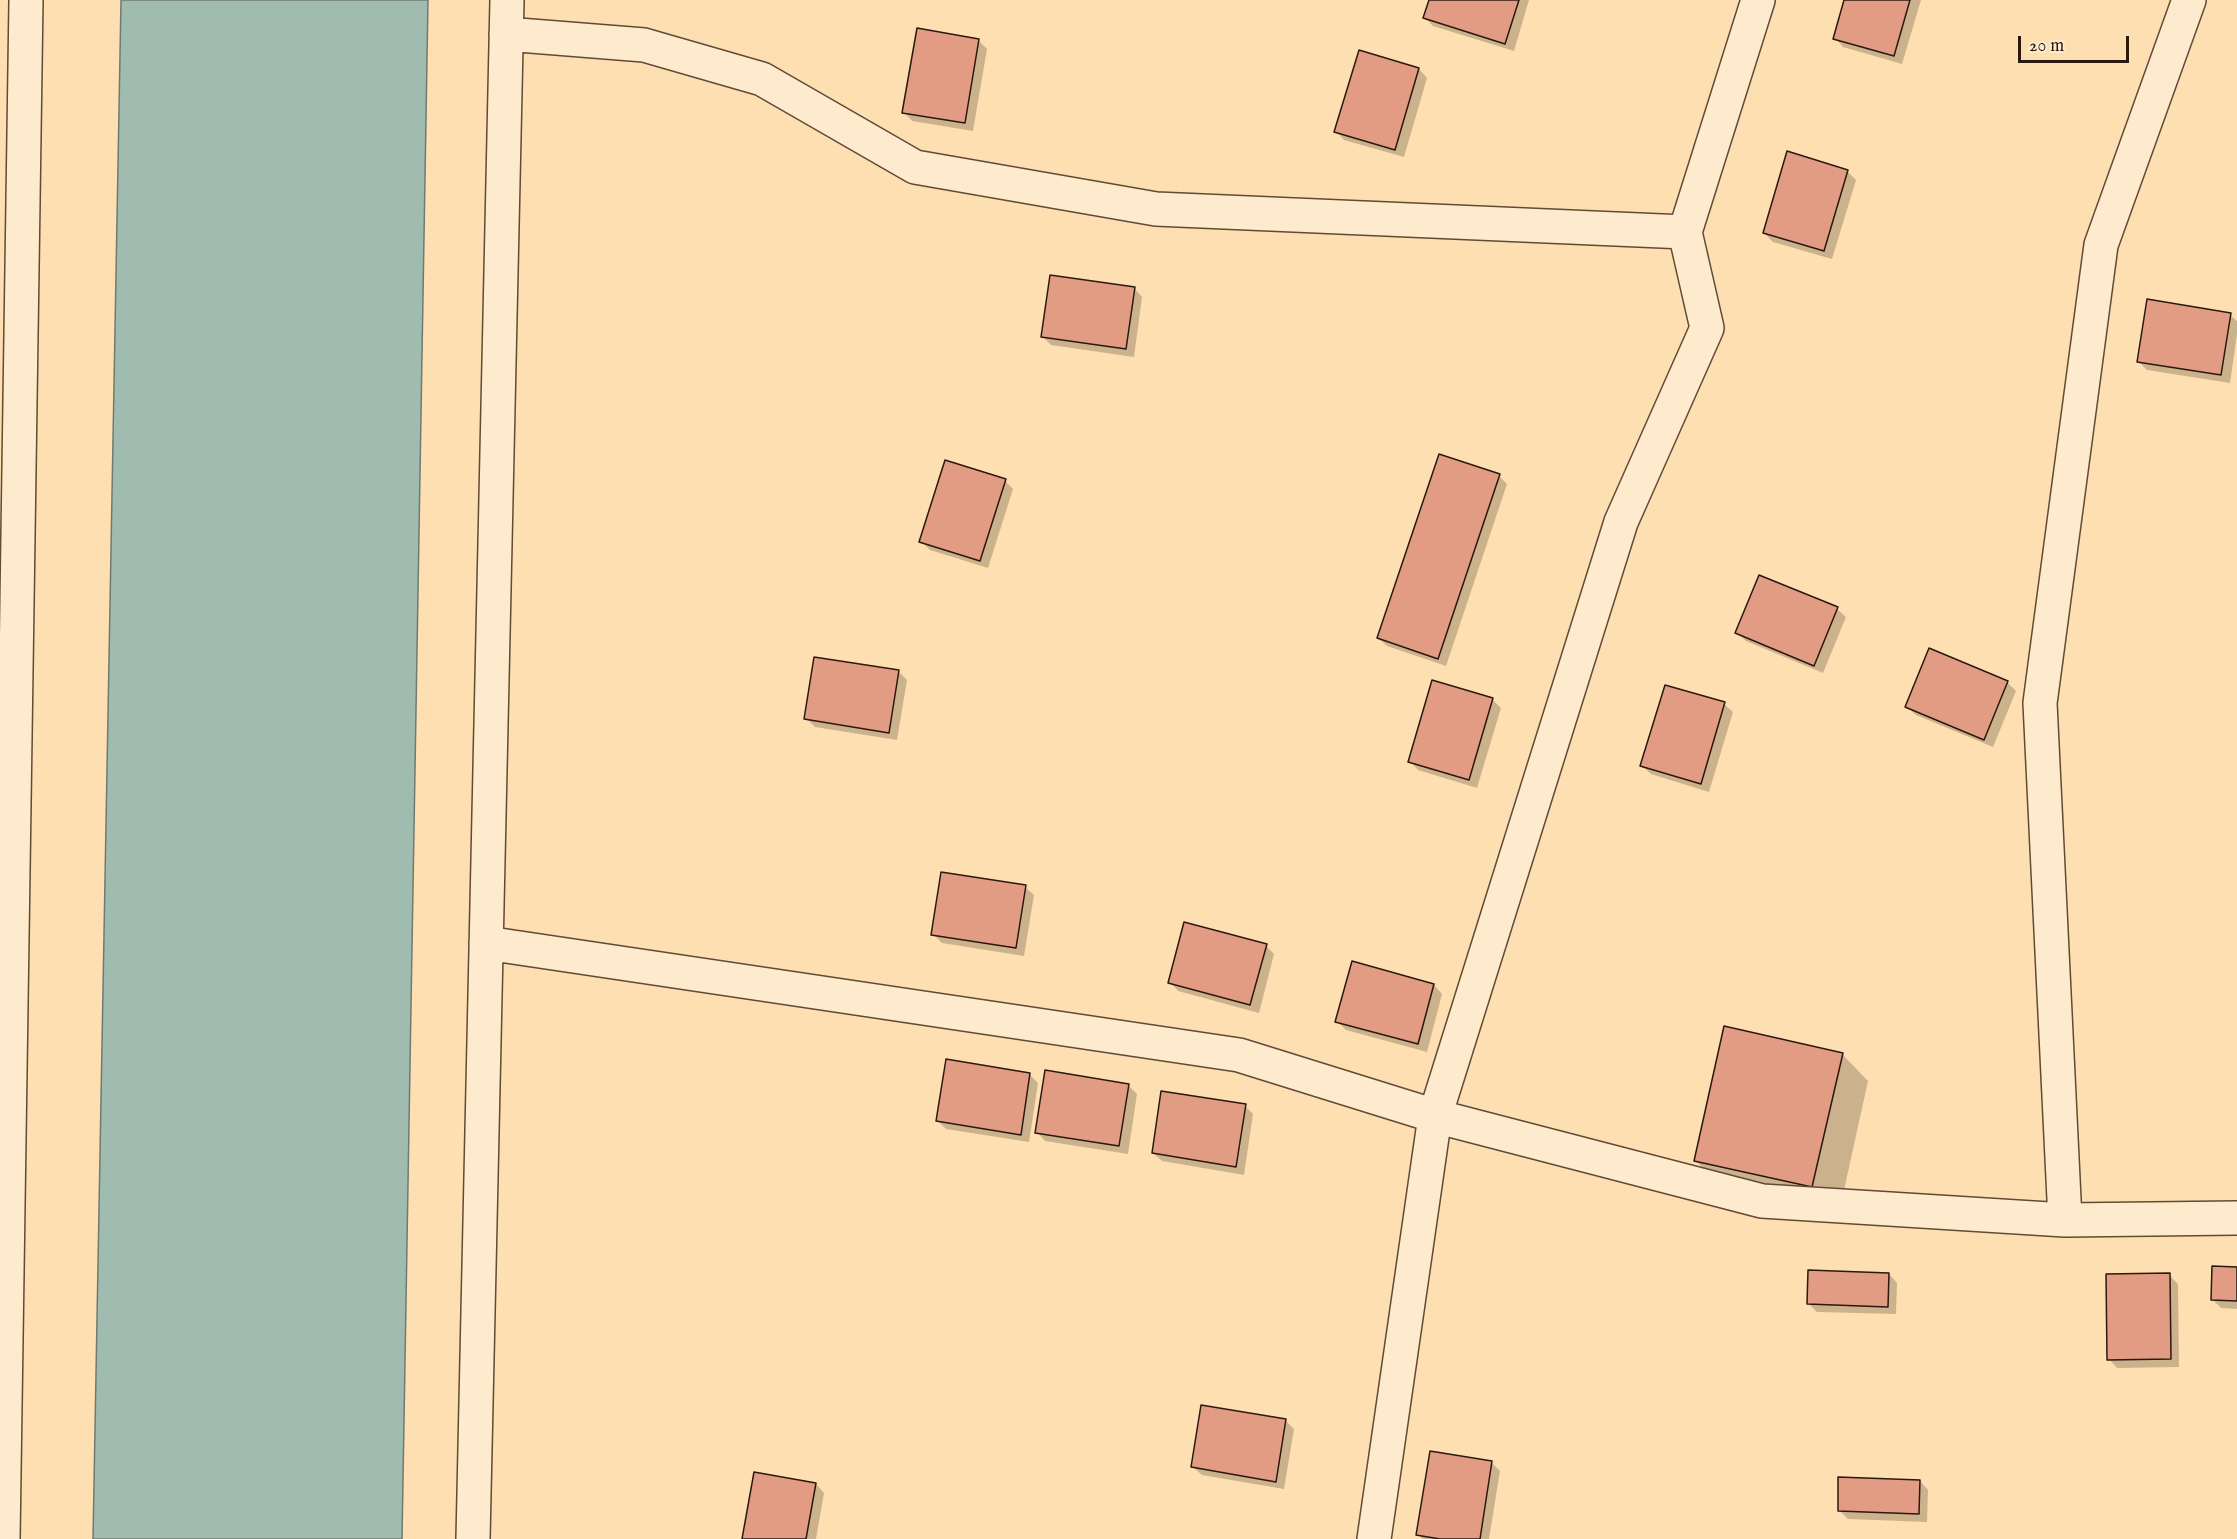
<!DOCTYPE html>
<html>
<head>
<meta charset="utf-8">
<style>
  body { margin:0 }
  #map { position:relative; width:2237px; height:1539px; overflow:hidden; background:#fedfb1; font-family:"IM FELL English",serif }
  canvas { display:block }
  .scale { position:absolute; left:2018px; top:36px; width:111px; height:27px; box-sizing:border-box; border:3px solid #2b180f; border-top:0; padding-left:8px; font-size:18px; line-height:21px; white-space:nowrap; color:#2b180f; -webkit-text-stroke:4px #feeacc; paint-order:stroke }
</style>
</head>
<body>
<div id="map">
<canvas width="2237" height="1539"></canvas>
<div class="scale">20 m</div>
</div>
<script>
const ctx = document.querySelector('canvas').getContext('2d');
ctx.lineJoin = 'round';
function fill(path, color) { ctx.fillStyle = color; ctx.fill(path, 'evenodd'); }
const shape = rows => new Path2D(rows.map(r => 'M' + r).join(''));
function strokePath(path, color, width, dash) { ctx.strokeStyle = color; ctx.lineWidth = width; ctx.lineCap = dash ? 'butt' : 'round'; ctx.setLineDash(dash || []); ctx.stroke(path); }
const water = shape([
  [121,0,428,0,402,1539,93,1539,121,0]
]);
fill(water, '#a0bcb0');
strokePath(water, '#717a70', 1.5);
fill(shape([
  [1430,0,1529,0,1514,51,1433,26,1425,18],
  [1846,0,1921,0,1902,64,1843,47,1835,38],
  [979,41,987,49,973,131,912,121,904,112],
  [1419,69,1427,78,1404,157,1344,140,1336,131],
  [1847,171,1856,180,1832,259,1773,242,1764,233],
  [1134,288,1142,297,1134,357,1051,345,1043,337],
  [2230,315,2237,321,2237,334,2230,383,2147,370,2138,361],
  [1499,476,1507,484,1446,666,1387,646,1378,638],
  [1005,481,1013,489,988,568,930,550,921,541],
  [1837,609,1846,617,1823,673,1746,641,1737,633],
  [898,671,907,680,897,740,815,727,806,718],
  [2007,682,2016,691,1993,747,1916,715,1907,707],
  [1492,699,1501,708,1477,788,1418,770,1410,761],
  [1724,704,1733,712,1709,792,1651,774,1642,766],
  [1025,887,1034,895,1024,956,942,943,933,934],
  [1266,946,1274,954,1259,1013,1178,991,1170,982],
  [1353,963,1434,985,1442,994,1427,1052,1346,1030,1337,1021],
  [1842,1054,1868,1081,1839,1213,1722,1187,1695,1160],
  [1029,1074,1038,1083,1029,1142,946,1129,938,1121],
  [1129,1086,1137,1094,1128,1154,1045,1141,1037,1132],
  [1245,1106,1253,1114,1244,1175,1162,1161,1153,1153],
  [2237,1269,2237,1309,2221,1308,2213,1300],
  [1889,1274,1897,1283,1896,1314,1817,1312,1808,1303],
  [2169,1275,2178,1284,2179,1367,2117,1368,2109,1359],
  [1285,1420,1294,1429,1284,1489,1202,1475,1193,1467],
  [1431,1453,1492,1463,1500,1471,1489,1539,1422,1539,1418,1534],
  [1920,1481,1928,1490,1927,1522,1848,1519,1839,1510],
  [816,1484,824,1493,816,1539,744,1539]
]), '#0003');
const building = shape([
  [1429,0,1519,0,1505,44,1423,18,1429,0],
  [1844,0,1910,0,1894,56,1833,39,1844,0],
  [917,28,979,39,965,123,902,113,917,28],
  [1359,50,1419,68,1395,150,1334,132,1359,50],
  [1787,151,1848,170,1824,251,1763,233,1787,151],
  [1050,275,1135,287,1126,349,1041,337,1050,275],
  [2147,299,2231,313,2221,375,2137,362,2147,299],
  [1439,454,1500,474,1438,659,1377,638,1439,454],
  [945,460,1006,479,980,561,919,542,945,460],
  [1759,575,1838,607,1814,666,1735,633,1759,575],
  [1929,648,2008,681,1984,740,1905,707,1929,648],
  [814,657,899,670,889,733,804,719,814,657],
  [1432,680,1493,698,1469,780,1408,762,1432,680],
  [1665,685,1725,702,1701,784,1640,766,1665,685],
  [941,872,1026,885,1016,948,931,935,941,872],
  [1184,922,1267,944,1250,1005,1168,983,1184,922],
  [1352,961,1434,984,1418,1044,1335,1022,1352,961],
  [1724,1026,1843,1053,1812,1187,1694,1161,1724,1026],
  [946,1059,1030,1073,1021,1135,936,1121,946,1059],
  [1045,1070,1129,1084,1119,1146,1035,1133,1045,1070],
  [1161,1091,1246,1104,1236,1167,1152,1153,1161,1091],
  [2212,1266,2237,1267,2237,1301,2211,1300,2212,1266],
  [1808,1270,1889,1273,1888,1307,1807,1304,1808,1270],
  [2170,1273,2171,1359,2107,1360,2106,1274,2170,1273],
  [1201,1405,1286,1419,1276,1482,1191,1467,1201,1405],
  [1430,1451,1492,1461,1480,1539,1440,1539,1416,1535,1430,1451],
  [754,1472,816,1483,806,1539,742,1539,754,1472],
  [1838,1477,1920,1480,1919,1514,1838,1511,1838,1477]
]);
fill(building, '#e29c84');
strokePath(building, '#2b180f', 1.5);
const street = shape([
  [506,34,644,45,762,79,915,167,1156,209,1685,232],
  [486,943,1239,1055,1435,1116,1762,1201,2065,1220,2237,1218],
  [2065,1220,2040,703,2101,245,2189,0],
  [3,1539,26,0],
  [473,1539,507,0],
  [1374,1539,1435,1116,1621,522,1707,328,1685,232,1758,0]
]);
strokePath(street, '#604a38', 36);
strokePath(street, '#feeacc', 33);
</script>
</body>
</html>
